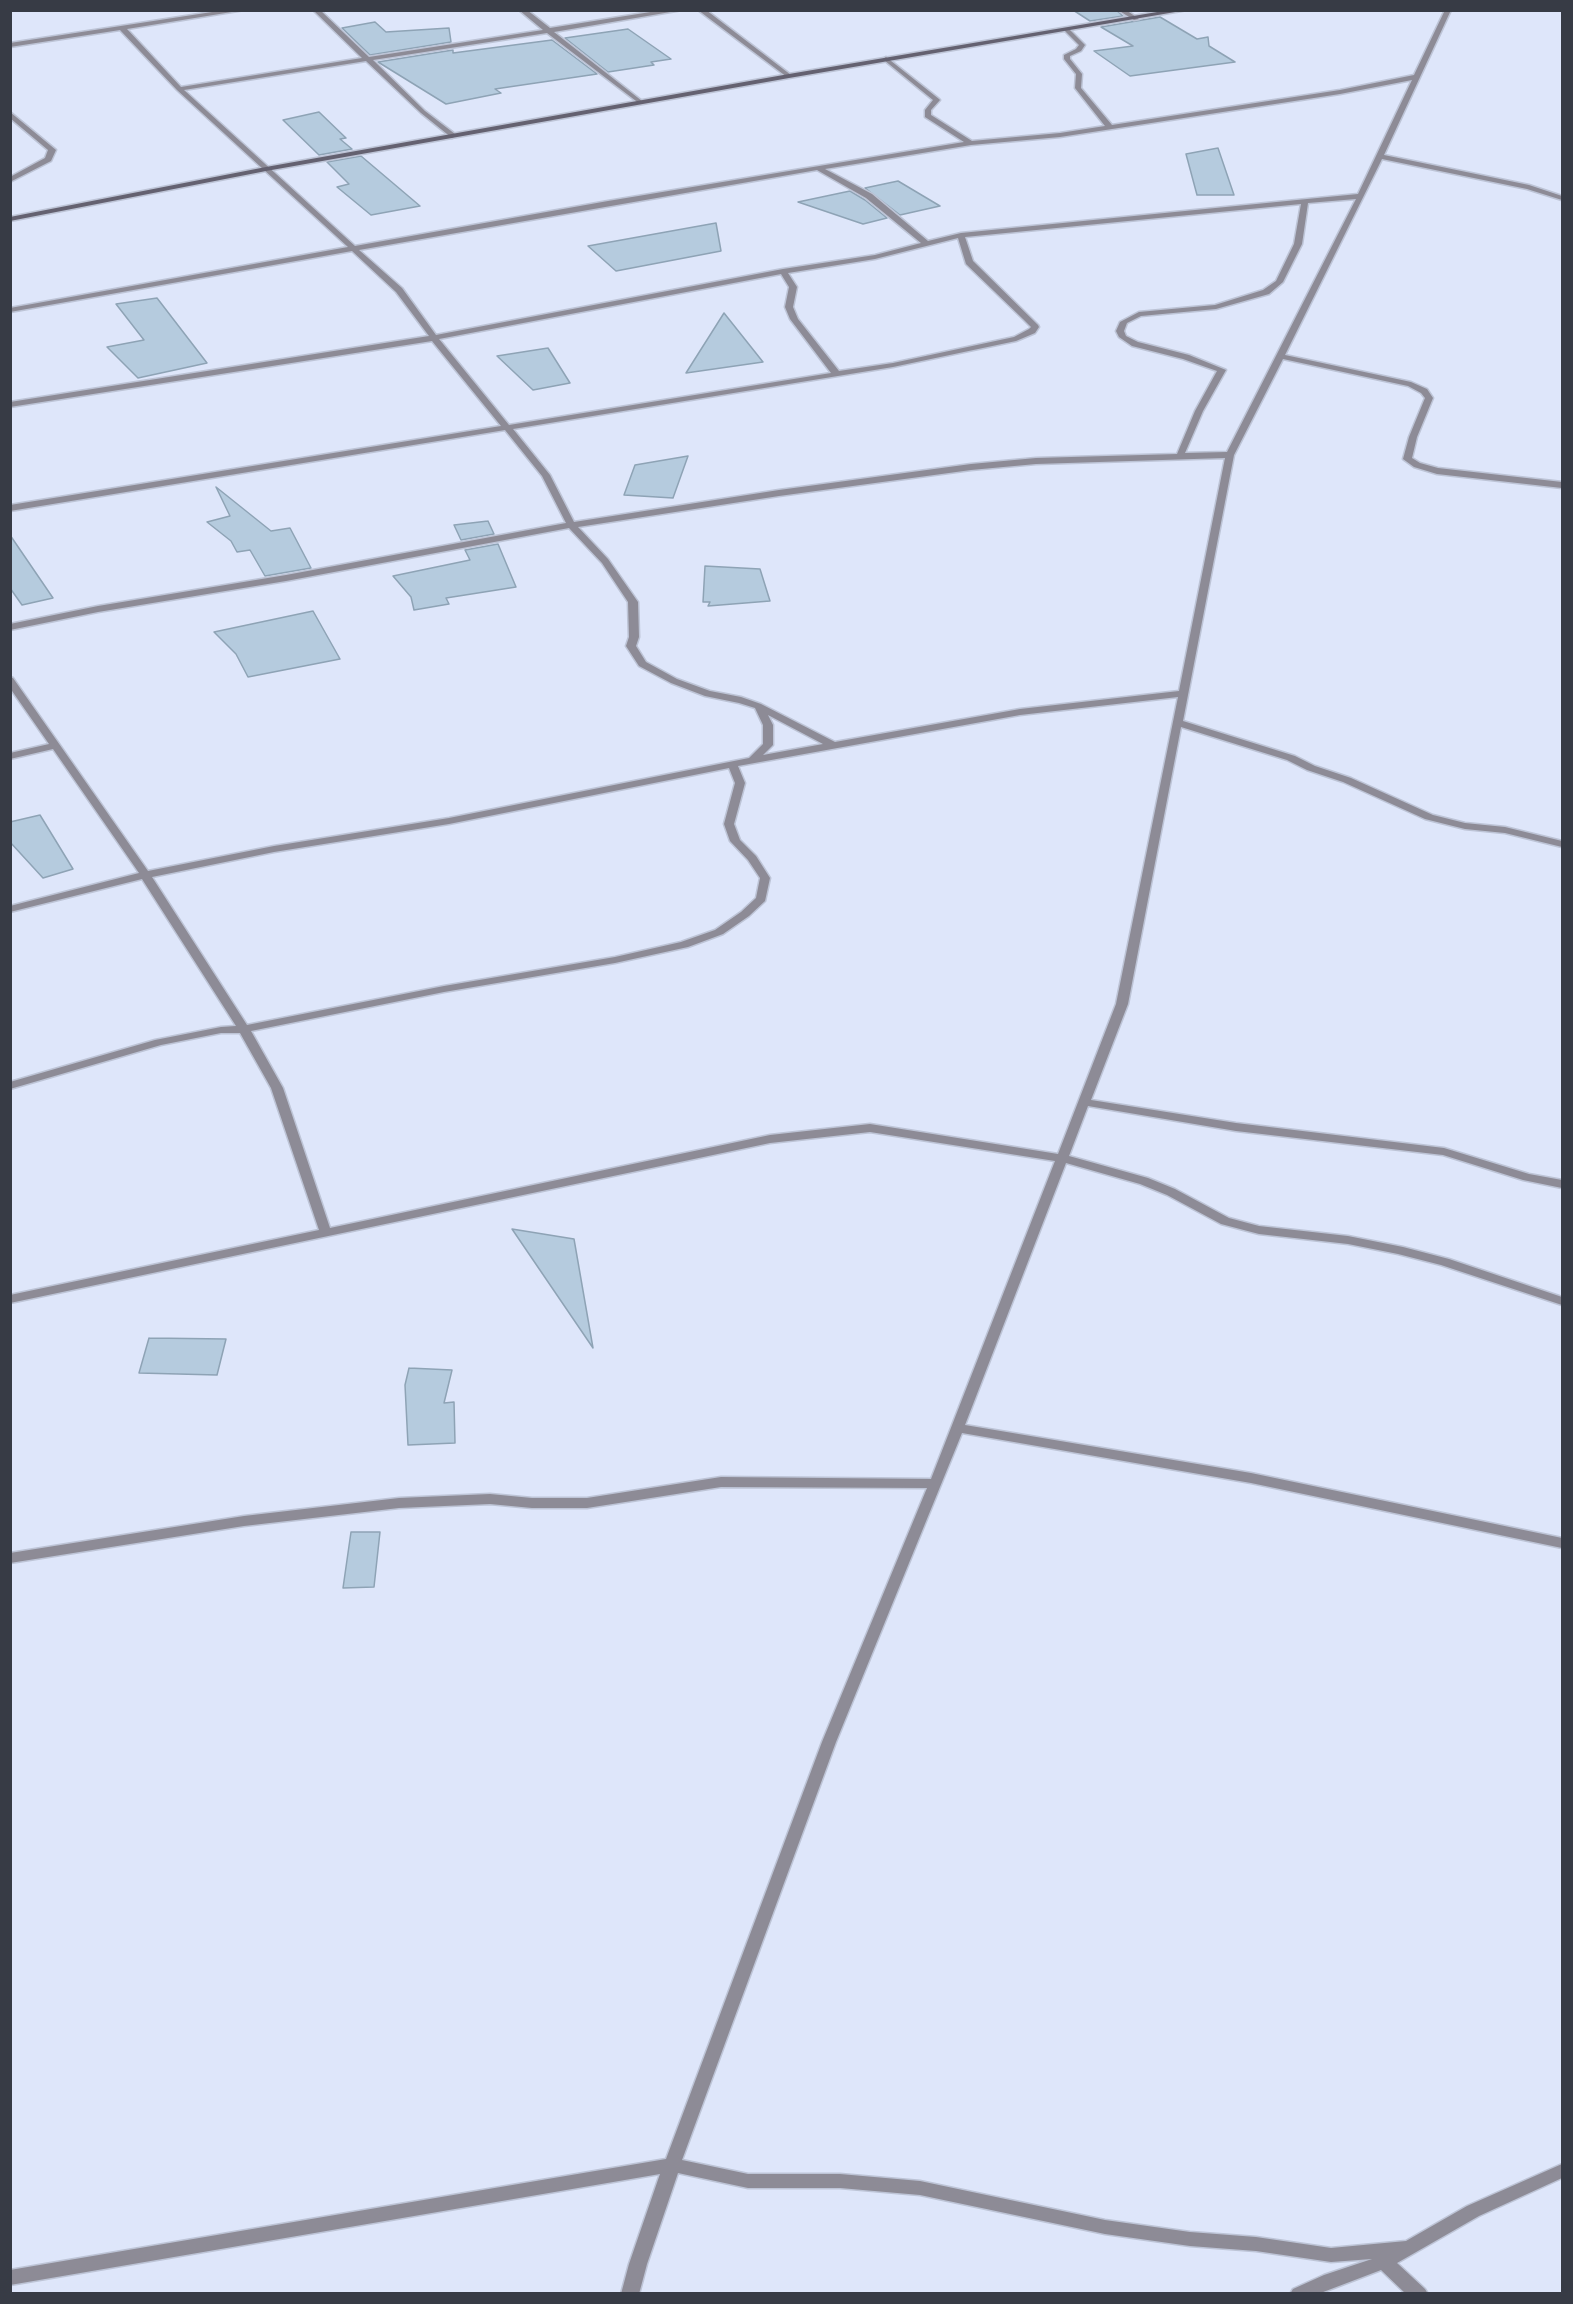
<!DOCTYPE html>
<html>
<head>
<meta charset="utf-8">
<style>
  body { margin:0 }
  #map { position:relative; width:1573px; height:2304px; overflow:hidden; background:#dee6fa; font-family:Bitter,serif }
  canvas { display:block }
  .frame { position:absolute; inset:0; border:12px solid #373b45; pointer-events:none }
</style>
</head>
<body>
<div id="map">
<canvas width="1573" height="2304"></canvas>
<div class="frame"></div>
</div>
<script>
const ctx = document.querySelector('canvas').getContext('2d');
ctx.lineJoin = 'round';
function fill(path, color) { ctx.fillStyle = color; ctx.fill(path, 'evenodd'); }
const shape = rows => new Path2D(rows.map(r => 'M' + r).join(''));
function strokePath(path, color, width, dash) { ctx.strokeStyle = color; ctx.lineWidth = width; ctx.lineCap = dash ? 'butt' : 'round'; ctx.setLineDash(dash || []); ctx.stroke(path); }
const building = shape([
  [1073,10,1116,10,1123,16,1090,21,1073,10],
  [1160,17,1197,39,1208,37,1209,46,1235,62,1130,76,1094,51,1133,46,1101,27,1160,17],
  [375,22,386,32,449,28,451,42,370,55,342,28,375,22],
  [628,29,671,59,651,62,654,65,608,72,565,38,628,29],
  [552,40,597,74,495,89,501,93,446,104,378,62,453,50,453,53,552,40],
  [319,112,346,138,340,139,352,149,319,155,283,120,319,112],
  [1218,148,1234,195,1197,195,1186,154,1218,148],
  [361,156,420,206,371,215,337,187,349,184,327,162,361,156],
  [898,181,940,206,900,215,865,188,898,181],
  [850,191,865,200,887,218,863,224,798,202,850,191],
  [716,223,721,251,616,271,588,246,716,223],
  [157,298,207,363,138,378,107,347,144,340,116,304,157,298],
  [724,313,763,362,686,373,724,313],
  [548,348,570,383,533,390,497,356,548,348],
  [688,456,673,498,624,495,635,465,688,456],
  [216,487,271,531,290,528,311,568,265,576,250,550,237,552,231,541,207,522,230,516,216,487],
  [488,521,494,534,461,540,454,525,488,521],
  [10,535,53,598,22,605,10,588,10,535],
  [498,544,516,587,446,598,449,604,414,610,411,597,393,576,470,560,465,550,498,544],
  [705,566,760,569,770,601,708,606,710,602,703,602,705,566],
  [313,611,340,659,248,677,236,654,214,632,313,611],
  [40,815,73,869,43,878,10,842,10,822,40,815],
  [512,1229,574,1239,593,1348,512,1229],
  [149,1338,226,1339,217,1375,139,1373,149,1338],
  [409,1368,452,1370,444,1403,454,1402,455,1443,408,1445,405,1385,409,1368],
  [351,1532,380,1532,374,1587,343,1588,351,1532]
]);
fill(building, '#b5cbde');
strokePath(building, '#8ea3b5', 1.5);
const street = shape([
  [225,10,244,10,127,29,181,87,362,58,313,10,320,10,369,57,543,30,519,10,527,10,550,28,663,10,682,10,554,32,642,101,642,103,640,104,547,33,373,60,425,111,455,134,456,136,452,138,421,113,366,61,184,90,355,246,608,201,964,142,925,117,925,110,933,100,884,60,883,59,886,57,939,99,940,100,931,110,931,115,972,141,1060,133,1105,126,1075,88,1076,74,1064,59,1064,55,1076,49,1079,45,1065,31,1065,29,1069,29,1085,45,1081,51,1070,56,1070,59,1082,74,1081,88,1112,125,1340,90,1414,75,1445,10,1451,10,1384,155,1529,185,1562,196,1562,200,1527,189,1382,159,1285,355,1411,382,1427,389,1433,398,1417,437,1412,458,1420,463,1438,468,1562,482,1562,488,1437,474,1414,467,1403,459,1409,437,1425,398,1421,393,1408,386,1283,359,1234,455,1183,721,1295,756,1315,766,1351,778,1433,815,1465,823,1505,827,1562,841,1562,847,1505,833,1465,829,1425,819,1343,782,1307,770,1287,760,1181,727,1128,1004,1091,1100,1236,1123,1444,1148,1529,1174,1562,1180,1562,1188,1523,1180,1443,1155,1236,1131,1088,1106,1069,1156,1148,1178,1175,1189,1229,1218,1259,1226,1348,1236,1403,1247,1449,1259,1562,1297,1562,1305,1441,1265,1398,1254,1348,1244,1259,1234,1221,1224,1167,1195,1140,1184,1066,1163,965,1425,1251,1473,1562,1538,1562,1548,1251,1483,962,1433,836,1742,682,2160,748,2174,840,2174,920,2181,1105,2220,1190,2232,1256,2237,1331,2248,1406,2241,1467,2206,1562,2164,1562,2178,1479,2216,1397,2263,1425,2289,1428,2294,1406,2294,1381,2270,1318,2294,1290,2294,1293,2289,1324,2275,1372,2259,1331,2262,1256,2251,1190,2246,1105,2234,920,2195,840,2188,748,2188,678,2173,647,2264,639,2294,621,2294,629,2264,660,2174,10,2285,10,2270,666,2159,822,1742,927,1488,721,1487,587,1508,532,1508,490,1504,399,1508,244,1526,10,1563,10,1553,244,1516,399,1498,490,1494,532,1498,587,1498,721,1477,931,1479,1055,1161,870,1132,770,1143,10,1303,10,1295,319,1230,271,1088,240,1033,221,1033,161,1045,10,1089,10,1082,155,1040,221,1027,236,1026,142,879,10,912,10,906,139,873,53,749,10,759,10,753,49,744,10,688,10,677,13,678,148,871,274,846,449,818,749,758,763,744,763,725,755,708,739,703,705,696,671,683,639,666,626,646,629,637,628,602,602,563,569,528,286,581,98,612,10,630,10,624,98,606,286,575,566,523,542,476,505,430,10,511,10,505,501,426,432,341,10,407,10,402,429,336,396,292,352,251,10,312,10,308,348,247,177,90,120,30,10,47,10,43,225,10],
  [1412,80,1358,194,961,233,928,241,872,194,825,169,971,145,1060,137,1340,94,1412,80],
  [817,170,866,198,921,243,875,255,783,269,436,335,402,288,359,250,817,170],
  [1356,199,1227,452,1185,453,1203,411,1226,370,1189,355,1138,342,1126,336,1124,331,1127,323,1141,316,1216,309,1269,294,1283,282,1302,244,1308,203,1356,199],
  [1301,204,1294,244,1276,281,1263,290,1215,305,1139,312,1120,322,1116,331,1119,337,1132,346,1183,359,1217,371,1195,411,1177,454,1036,458,971,464,779,490,574,522,550,475,513,429,893,367,1016,341,1035,333,1039,327,1038,325,973,261,965,237,1301,204],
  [958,238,966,264,1023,319,1031,327,1029,329,1014,337,893,363,839,371,798,319,793,307,797,287,788,273,875,259,958,238],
  [781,274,789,287,785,307,790,319,831,373,509,425,439,339,781,274],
  [1225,458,1179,691,1020,709,835,742,761,704,741,697,710,691,677,679,646,662,636,646,639,637,638,602,608,559,578,527,779,496,971,470,1036,464,1225,458],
  [1178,697,1116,1004,1058,1154,870,1124,770,1135,330,1228,283,1088,251,1031,444,992,615,963,688,947,723,934,749,916,765,901,770,878,756,856,740,840,734,824,745,783,738,766,1020,715,1178,697],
  [768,715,823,744,763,755,773,745,773,725,768,715],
  [729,768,735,783,724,824,730,841,748,860,760,878,756,898,741,912,715,930,681,942,615,957,444,986,247,1025,152,877,274,852,449,824,729,768],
  [698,10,706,10,791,75,791,77,787,77,698,10],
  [1118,10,1126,10,1139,19,1134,20,1118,10],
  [10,112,56,150,51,161,10,182,10,177,45,158,48,150,10,118,10,112]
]);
const secondary = shape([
  [1169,10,1187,10,789,78,266,171,10,221,10,217,266,167,789,74,1169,10]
]);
strokePath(street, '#bdc4d6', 3);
strokePath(secondary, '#bdc4d6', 3);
fill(street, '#8d8b96');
fill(secondary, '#646170');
</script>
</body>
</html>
